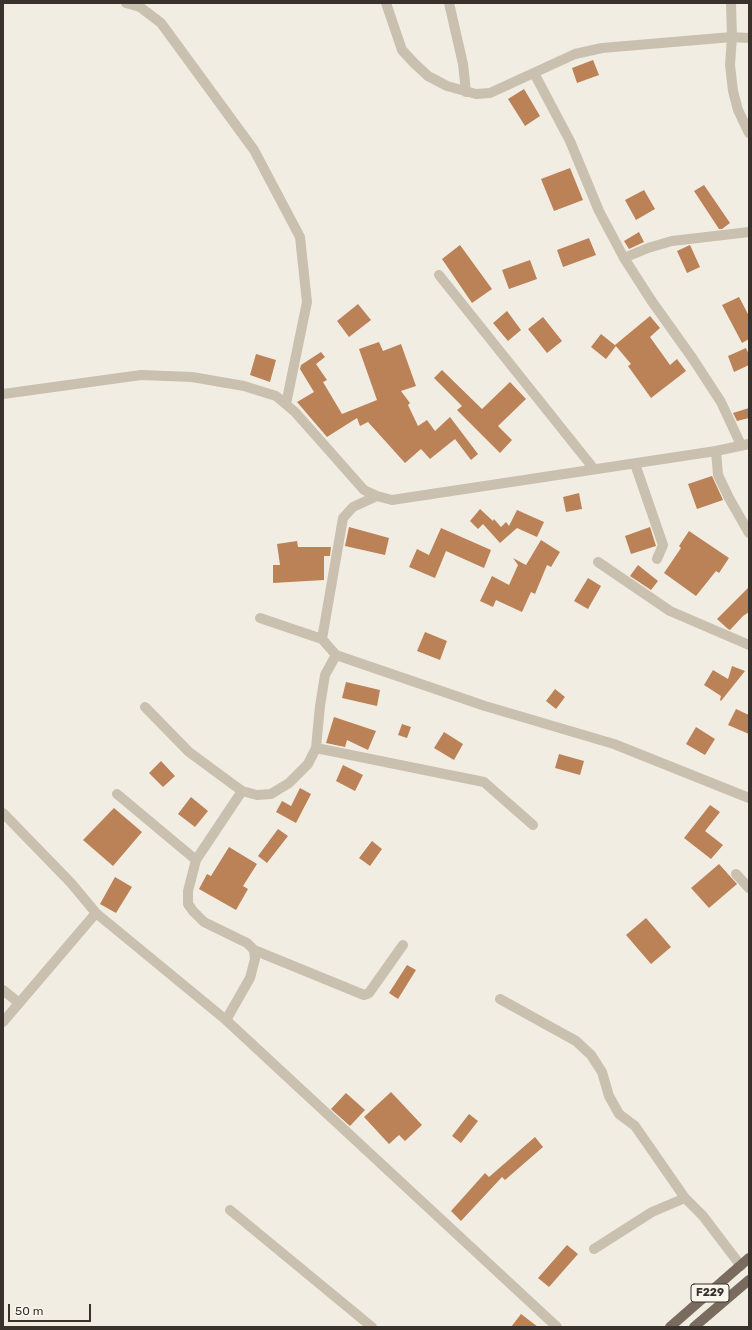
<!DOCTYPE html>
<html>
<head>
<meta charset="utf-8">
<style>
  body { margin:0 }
  #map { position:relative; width:752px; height:1330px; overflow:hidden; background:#f2ede2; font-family:Rubik,sans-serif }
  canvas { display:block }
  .frame { position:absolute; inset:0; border:4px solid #39322c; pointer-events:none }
  .scale { position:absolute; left:8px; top:1304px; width:83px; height:18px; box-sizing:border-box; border:2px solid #39322c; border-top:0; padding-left:5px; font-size:12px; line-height:14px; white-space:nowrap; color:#39322c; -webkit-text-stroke:3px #f9f6ee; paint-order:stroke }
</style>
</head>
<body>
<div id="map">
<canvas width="752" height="1330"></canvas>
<div class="frame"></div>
<div class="scale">50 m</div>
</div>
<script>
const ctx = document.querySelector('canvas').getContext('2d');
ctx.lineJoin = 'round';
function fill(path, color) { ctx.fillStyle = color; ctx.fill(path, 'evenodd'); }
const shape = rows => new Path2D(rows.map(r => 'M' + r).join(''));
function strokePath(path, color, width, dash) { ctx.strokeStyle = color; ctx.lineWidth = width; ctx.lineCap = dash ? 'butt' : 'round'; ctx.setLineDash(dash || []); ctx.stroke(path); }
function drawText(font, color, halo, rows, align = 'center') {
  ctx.font = font + ' Rubik,sans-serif'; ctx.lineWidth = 3; ctx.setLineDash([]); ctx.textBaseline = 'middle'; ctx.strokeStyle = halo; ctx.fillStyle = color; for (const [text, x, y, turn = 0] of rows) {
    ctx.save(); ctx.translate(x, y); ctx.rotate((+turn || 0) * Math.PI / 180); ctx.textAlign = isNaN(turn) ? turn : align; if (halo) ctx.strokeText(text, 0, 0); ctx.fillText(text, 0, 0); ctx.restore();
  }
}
fill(shape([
  [593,60,599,75,577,83,572,68],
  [524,89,540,116,525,126,508,99],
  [570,168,583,200,554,211,541,179],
  [704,185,730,223,722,229,719,229,694,191],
  [644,190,655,209,636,220,625,200],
  [639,232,644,242,629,249,624,241],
  [589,238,596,255,563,267,557,250],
  [460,245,492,289,472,303,442,259],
  [690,245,700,267,687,273,677,251],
  [530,260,537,279,509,289,502,270],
  [739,297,749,316,749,339,742,343,722,305],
  [358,304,371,320,349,337,337,321],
  [507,311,521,330,508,341,493,323],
  [650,316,660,328,650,337,670,365,677,359,686,371,651,398,628,366,631,364,615,345],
  [543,317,562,341,547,353,528,329],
  [601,334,616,346,606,359,591,347],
  [379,342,383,351,401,344,416,386,401,391,410,403,408,405,418,426,427,420,435,431,450,417,478,454,471,460,455,439,430,459,421,449,405,463,368,422,360,426,357,418,327,437,297,402,314,392,300,369,301,365,321,352,325,357,316,364,327,380,323,382,342,414,377,400,359,349],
  [746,348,749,355,749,365,734,372,728,356],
  [256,354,276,360,270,382,250,375],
  [442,370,482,409,510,382,526,399,498,426,512,440,500,453,457,410,462,406,434,378],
  [749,408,749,418,737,421,733,413],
  [712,476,723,500,697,509,688,484],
  [579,493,582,509,566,512,563,497],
  [480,509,493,521,494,519,501,527,506,522,509,526,517,510,544,522,537,537,517,528,500,543,483,524,478,529,470,521],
  [349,527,389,538,385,555,345,546],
  [650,527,656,546,631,554,625,536],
  [441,528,491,550,484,568,446,551,435,578,409,567,417,549,429,555],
  [689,531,729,558,719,573,716,571,696,596,664,573,681,548,679,546],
  [541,540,560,552,551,567,547,565,535,594,531,592,522,612,496,600,493,607,480,601,492,576,509,585,518,565,513,558,526,565],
  [297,541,298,547,331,547,330,556,324,556,324,580,273,583,273,565,280,565,277,544],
  [638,565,658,581,651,590,630,576],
  [588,578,601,586,588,609,574,601],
  [749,587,749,612,743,616,730,630,728,629,717,619],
  [425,632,447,641,440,660,417,651],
  [732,666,745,671,721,701,720,700,721,696,704,685,713,670,728,679],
  [346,682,380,690,377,706,342,698],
  [555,689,565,697,556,709,546,701],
  [736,709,749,715,749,734,728,725],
  [334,717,376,731,368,750,347,740,345,747,326,743],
  [402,724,411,727,407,738,398,735],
  [696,727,715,739,705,755,686,744],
  [444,732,463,744,454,760,434,748],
  [559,754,584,761,580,775,555,768],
  [161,761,175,776,163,787,149,773],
  [343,765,363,775,355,791,336,781],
  [300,788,311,794,296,823,276,812,282,801,291,806],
  [191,797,208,811,195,827,178,814],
  [710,805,720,812,705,831,723,845,711,859,684,838],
  [114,808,142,832,113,866,83,840],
  [278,829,288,836,267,863,258,856],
  [372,841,382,849,370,866,359,858],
  [229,847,257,864,243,886,248,889,236,910,199,889,207,874,211,876],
  [719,864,737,884,709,908,691,888],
  [115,877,132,887,116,913,100,904],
  [646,918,671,947,651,964,626,935],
  [407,965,416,970,398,999,389,993],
  [391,1092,422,1125,405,1141,399,1135,389,1144,364,1117],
  [346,1093,365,1110,350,1126,331,1109],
  [469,1114,478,1121,461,1143,452,1136],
  [535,1137,543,1147,505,1180,502,1177,461,1221,451,1211,485,1173,489,1177],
  [567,1245,578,1254,549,1287,538,1278],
  [521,1314,538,1327,511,1327]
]), '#bb8157');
strokePath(shape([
  [126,3,140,7,161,23,254,150,300,237,307,302,286,404],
  [386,3,402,50,414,63,428,76,447,86,476,94,490,93,575,54,602,48,732,37,749,38],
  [449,3,463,64,466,92],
  [731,3,732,37,730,65,733,91,738,110,749,133],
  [534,73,570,141,599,211,624,258,651,300,693,359,721,402,741,445],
  [624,258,648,248,672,241,749,232],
  [439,275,594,469],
  [3,394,141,375,192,377,244,386,276,396,295,412,364,490,377,496,392,500,716,451,749,444],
  [716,451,718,475,729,498,749,533],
  [635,464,663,545,657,559],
  [598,562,670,611,749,645],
  [260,618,322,639,336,655,485,706,614,744,749,798],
  [322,639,343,518,353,507,377,496],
  [145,707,189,752,242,791,257,795,271,794,289,783,308,764,316,748,320,706,325,675,336,655],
  [316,748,484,782,533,825],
  [117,794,196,860],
  [3,813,71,883,96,913,226,1020,557,1327],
  [736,874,749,888],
  [254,950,364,995,369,993,403,945],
  [3,990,19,1003],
  [500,999,576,1041,591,1055,602,1072,609,1096,619,1114,635,1126,685,1198,703,1216,741,1266],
  [226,1020,250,978,255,959,254,950,247,943,204,922,193,911,188,904,188,891,196,860,242,791],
  [3,1022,96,913],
  [230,1210,372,1327],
  [594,1249,652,1212,685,1198]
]), '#c9c0af', 10);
strokePath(shape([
  [670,1327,749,1258],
  [694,1327,749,1280]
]), '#796c5f', 10);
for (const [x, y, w] of [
  [710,1293,38]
]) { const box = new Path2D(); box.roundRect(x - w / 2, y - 9, w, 18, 3); ctx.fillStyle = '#f9f6ee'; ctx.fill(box); strokePath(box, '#39322c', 1); }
drawText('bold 11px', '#39322c', null, [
  ["F229",710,1293]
]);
</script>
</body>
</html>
